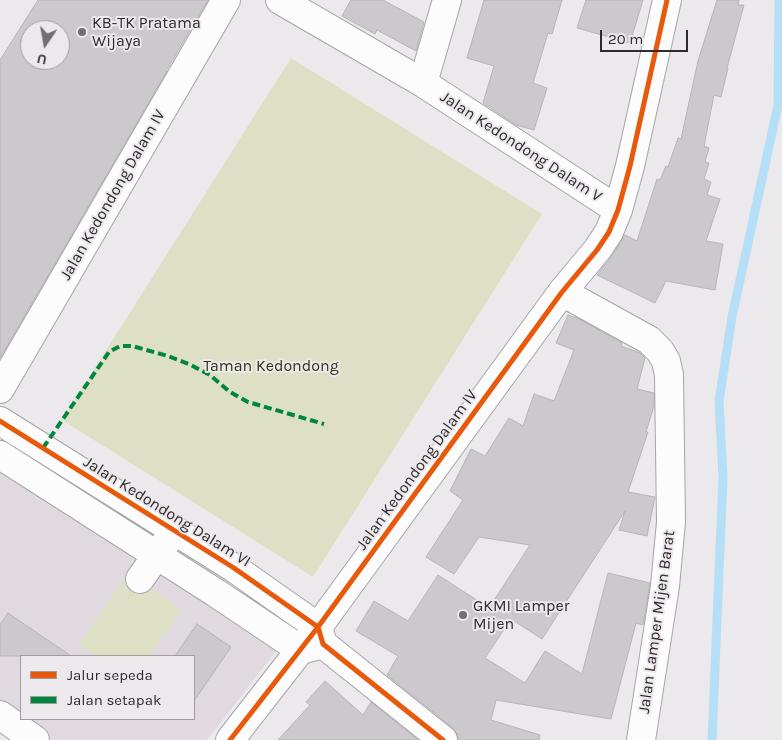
<!DOCTYPE html>
<html>
<head>
<meta charset="utf-8">
<style>
  body { margin:0 }
  #map { position:relative; width:782px; height:740px; overflow:hidden; background:#ebe9eb; font-family:Karla,sans-serif }
  canvas { display:block }
  .legend { position:absolute; left:20px; top:655px; width:175px; height:65px; box-sizing:border-box; background:#ece8ec; border:1px solid #a09ca0; margin:0; padding:6px 9px; list-style:none; font-size:15px; color:#2d2b2d }
  .legend li { display:flex; align-items:center; gap:10px; height:25px }
  .legend b { width:25px; border:1px solid #a09ca0 }
  .north { position:absolute; left:20px; top:20px; width:50px; height:50px; box-sizing:border-box; background:#ece8ec; border:1px solid #a09ca0; border-radius:50%; rotate:192deg; font-size:14px; font-weight:700; line-height:20px; text-align:center; color:#2d2b2d }
  .north::after { content:''; display:block; margin:auto; width:18px; height:22px; background:#706e70; clip-path:polygon(50% 0,100% 100%,50% 72%,0 100%) }
  .scale { position:absolute; left:600px; top:30px; width:88px; height:22px; box-sizing:border-box; border:2px solid #2d2b2d; border-top:0; padding-left:6px; font-size:15px; line-height:18px; white-space:nowrap; color:#2d2b2d; -webkit-text-stroke:4px #ece8ec; paint-order:stroke }
</style>
</head>
<body>
<div id="map">
<canvas width="782" height="740"></canvas>
<ul class="legend">
<li><b style="height:6px;background:#e8590c"></b>Jalur sepeda</li>
<li><b style="height:6px;background:#00873e"></b>Jalan setapak</li>
</ul>
<div class="north">U</div>
<div class="scale">20 m</div>
</div>
<script>
const ctx = document.querySelector('canvas').getContext('2d');
ctx.lineJoin = 'round';
function fill(path, color) { ctx.fillStyle = color; ctx.fill(path, 'evenodd'); }
const shape = rows => new Path2D(rows.map(r => 'M' + r).join(''));
function strokePath(path, color, width, dash) { ctx.strokeStyle = color; ctx.lineWidth = width; ctx.lineCap = dash ? 'butt' : 'round'; ctx.setLineDash(dash || []); ctx.stroke(path); }
function drawText(font, color, halo, rows, align = 'center') {
  ctx.font = font + ' Karla,sans-serif'; ctx.lineWidth = 4; ctx.setLineDash([]); ctx.textBaseline = 'middle'; ctx.strokeStyle = halo; ctx.fillStyle = color; for (const [text, x, y, turn = 0] of rows) {
    ctx.save(); ctx.translate(x, y); ctx.rotate((+turn || 0) * Math.PI / 180); ctx.textAlign = isNaN(turn) ? turn : align; if (halo) ctx.strokeText(text, 0, 0); ctx.fillText(text, 0, 0); ctx.restore();
  }
}
fill(shape([
  [0,466,277,650,207,740,49,740,0,705],
  [21,656,194,656,194,719,21,719]
]), '#e0dae0');
fill(shape([
  [291,58,542,214,313,577,62,420],
  [128,573,182,610,149,656,96,656,79,644]
]), '#dee0c6');
strokePath(shape([
  [712,740,723,477,719,401,732,317,778,105,779,0]
]), '#b5dff6', 9);
const building = shape([
  [38,0,208,0,166,71,167,71,0,358,0,60,38,0],
  [30,30,60,30,60,60,30,60,30,30],
  [351,0,383,0,424,22,416,51,377,30,375,34,342,16,351,0],
  [484,0,562,0,552,34,548,33,533,83,547,88,534,130,516,125,483,103,494,66,467,58,484,0],
  [586,0,643,0,630,43,577,28,586,0],
  [717,0,739,0,738,5,744,5,727,68,728,68,721,97,714,95,704,146,709,148,705,162,709,163,704,179,711,182,707,195,720,199,706,241,723,244,715,290,666,281,655,303,597,275,610,259,625,235,637,241,657,179,660,180,666,166,668,167,678,138,681,139,698,61,717,0],
  [568,315,577,318,622,343,621,346,640,353,645,358,637,389,654,393,654,406,646,432,648,432,628,492,655,497,647,536,619,530,625,511,542,639,511,619,485,658,525,683,545,651,582,674,608,573,650,583,643,625,636,623,611,719,496,700,491,720,540,735,539,740,458,740,457,734,453,728,387,675,398,656,356,631,374,601,408,621,438,575,489,608,530,545,479,537,454,574,426,557,463,500,450,491,471,449,485,456,509,418,523,426,534,394,554,401,574,350,556,343,568,315],
  [8,613,71,656,0,656,0,625,8,613],
  [197,624,231,647,194,701,194,656,175,656,197,624],
  [325,681,363,715,371,702,418,740,278,740,310,705,306,702,325,681]
]);
fill(building, '#cbc9cb');
strokePath(building, '#b6b4b6', 1);
const minor = shape([
  [280,0,423,83,618,210],
  [423,83,447,0],
  [562,292,649,340,660,351,666,361,669,375,671,522,665,586,641,740],
  [0,389,226,0],
  [0,421,234,568,318,627,323,644,443,740],
  [0,455,216,593,301,650,319,645],
  [140,579,167,541],
  [0,715,35,740],
  [230,740,318,627,562,292,597,250,609,232,618,210,630,166,667,0]
]);
strokePath(minor, '#a6a4a6', 30);
strokePath(minor, '#fcfcfc', 28);
strokePath(shape([
  [43,448,109,352,120,346,132,346,168,356,191,365,210,375,230,392,248,402,324,424]
]), '#00873e', 4, [8, 4]);
strokePath(shape([
  [0,421,234,568,318,627,323,644,443,740],
  [230,740,318,627,562,292,597,250,609,232,618,210,630,166,667,0]
]), '#e8590c', 5);
for (const [x, y, r, color] of [
  [82,32,5,"#706e70"],
  [463,615,5,"#706e70"]
]) { const dot = new Path2D(); dot.arc(x, y, r, 0, 2 * Math.PI); ctx.fillStyle = color; ctx.fill(dot); strokePath(dot, '#ece8ec', 2); }
drawText('16px', '#2d2b2d', '#ece8ec', [
  ["KB-TK Pratama",92,23],
  ["Wijaya",92,41],
  ["GKMI Lamper",473,606],
  ["Mijen",473,624]
], 'left');
drawText('16px', '#2d2b2d', '#ece8ec', [
  ["Jalan Kedondong Dalam V",521,147,33],
  ["Jalan Kedondong Dalam IV",113,195,-60],
  ["Jalan Kedondong Dalam IV",417,470,-54],
  ["Jalan Kedondong Dalam VI",167,512,32],
  ["Jalan Lamper Mijen Barat",657,622,-82]
]);
drawText('16px', '#313515', '#ece8ec', [
  ["Taman Kedondong",271,366]
]);
</script>
</body>
</html>
